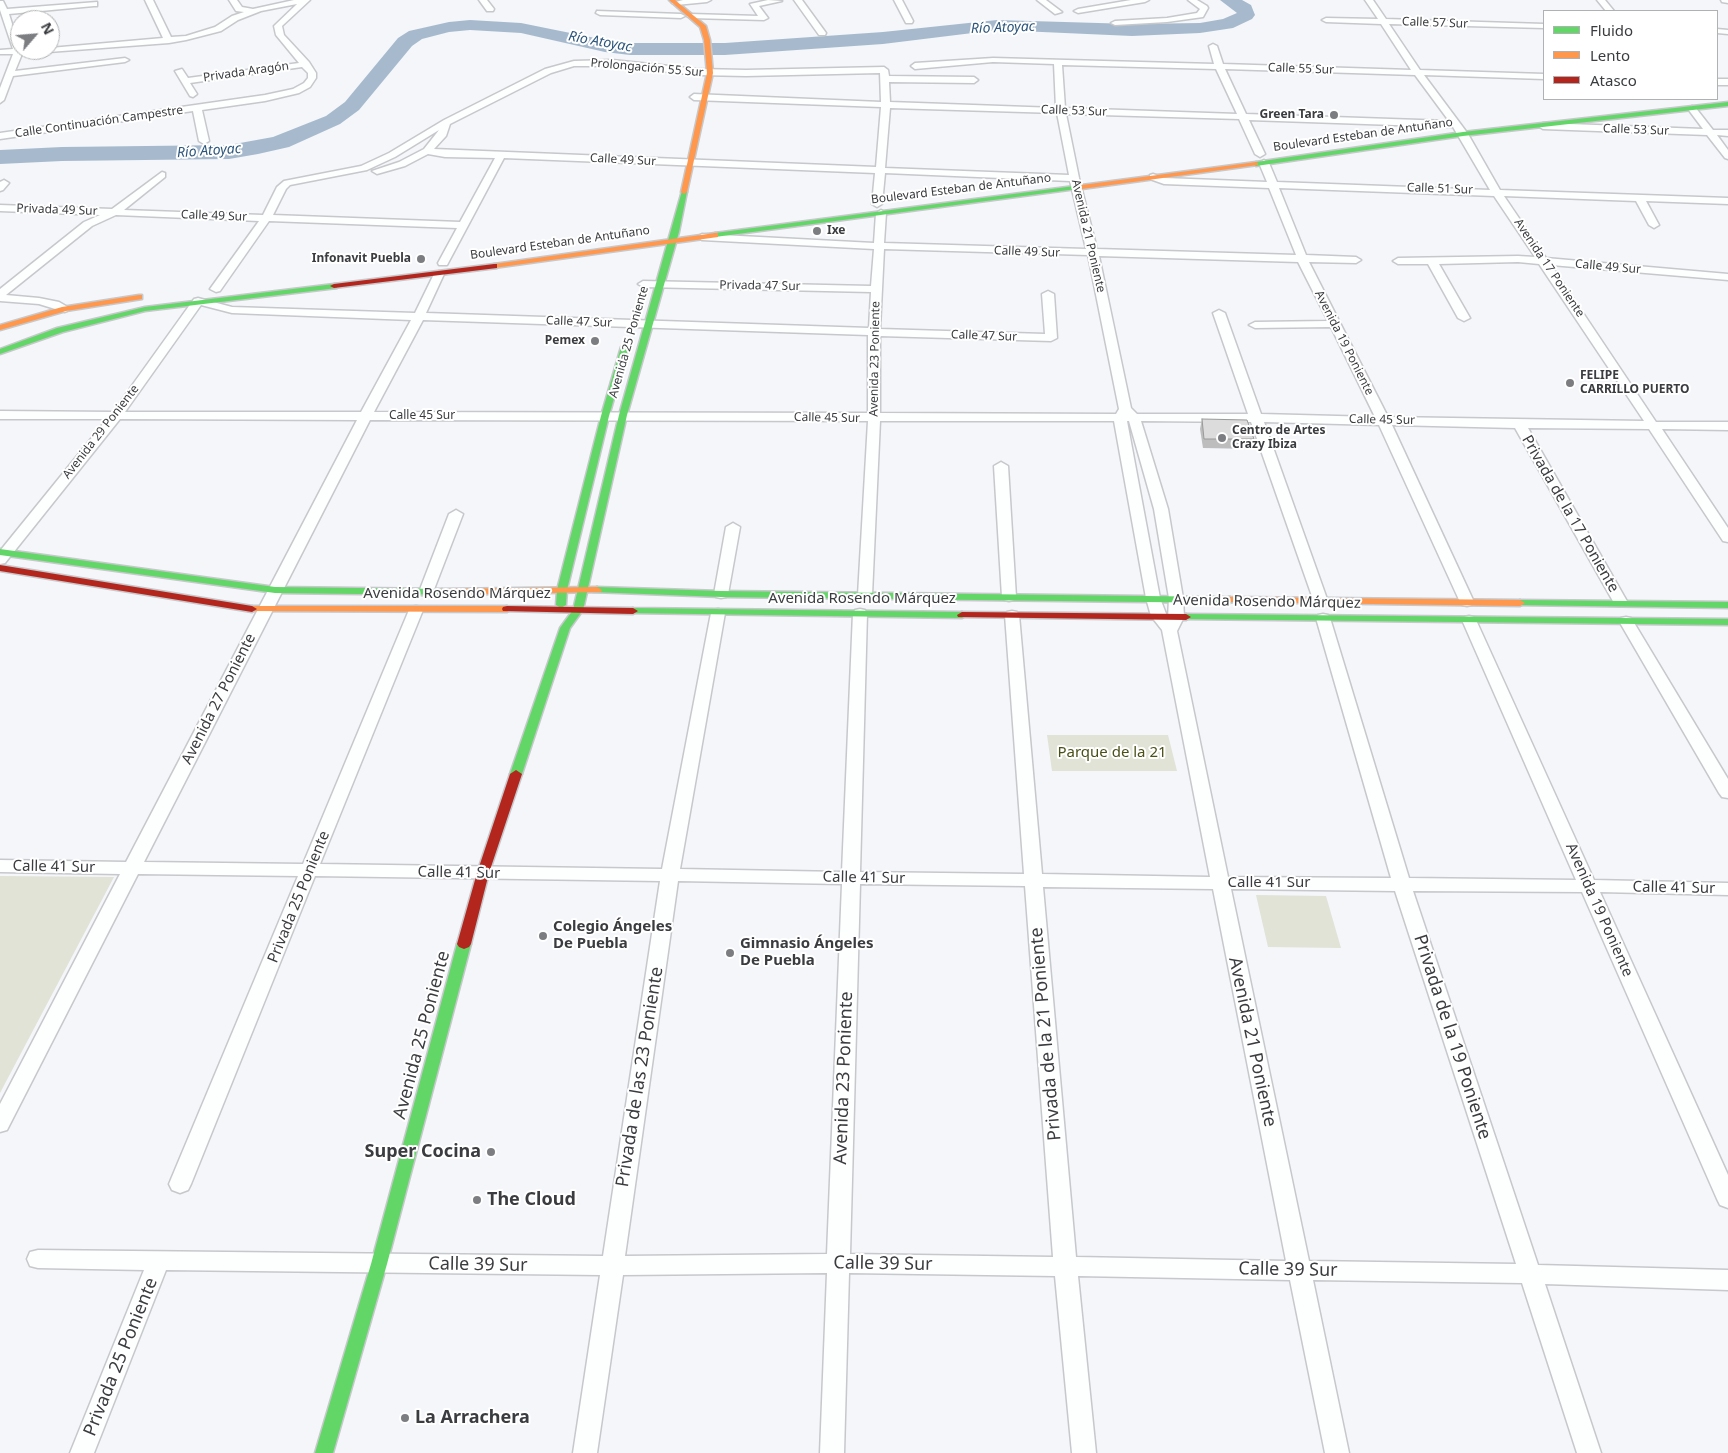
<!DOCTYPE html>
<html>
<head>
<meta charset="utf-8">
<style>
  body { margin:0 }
  #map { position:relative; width:1728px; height:1453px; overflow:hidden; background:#f4f6fa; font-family:"Noto Sans",sans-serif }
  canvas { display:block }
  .legend { position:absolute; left:1543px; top:10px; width:175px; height:90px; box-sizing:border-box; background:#fff; border:1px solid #b0b1b2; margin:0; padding:6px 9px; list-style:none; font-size:15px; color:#3a3c3f }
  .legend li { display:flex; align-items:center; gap:10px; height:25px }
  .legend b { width:25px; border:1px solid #b0b1b2 }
  .north { position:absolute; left:10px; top:10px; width:50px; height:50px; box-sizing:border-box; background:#fff; border:1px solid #b0b1b2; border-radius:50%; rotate:63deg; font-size:14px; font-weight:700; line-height:20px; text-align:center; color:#3a3c3f }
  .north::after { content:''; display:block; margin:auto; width:18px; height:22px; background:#7b7d80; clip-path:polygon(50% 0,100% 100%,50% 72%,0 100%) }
</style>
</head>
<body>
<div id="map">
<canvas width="1728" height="1453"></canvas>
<ul class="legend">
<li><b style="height:6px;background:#63d668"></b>Fluido</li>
<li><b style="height:6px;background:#ff974d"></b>Lento</li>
<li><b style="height:6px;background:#b3261e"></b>Atasco</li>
</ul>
<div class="north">N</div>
</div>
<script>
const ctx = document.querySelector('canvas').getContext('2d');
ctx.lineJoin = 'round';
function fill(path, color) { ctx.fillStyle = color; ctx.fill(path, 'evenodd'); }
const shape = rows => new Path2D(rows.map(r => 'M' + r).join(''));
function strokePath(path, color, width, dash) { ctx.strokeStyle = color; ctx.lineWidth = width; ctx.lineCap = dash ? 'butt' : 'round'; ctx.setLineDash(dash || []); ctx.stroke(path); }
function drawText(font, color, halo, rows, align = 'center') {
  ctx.font = font + ' "Noto Sans",sans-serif'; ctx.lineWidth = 4; ctx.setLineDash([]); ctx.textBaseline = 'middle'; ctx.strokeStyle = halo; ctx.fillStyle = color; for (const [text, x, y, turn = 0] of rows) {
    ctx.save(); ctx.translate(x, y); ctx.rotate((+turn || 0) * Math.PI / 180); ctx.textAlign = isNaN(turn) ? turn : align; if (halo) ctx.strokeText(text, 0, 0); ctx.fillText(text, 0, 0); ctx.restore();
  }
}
fill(shape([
  [1047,735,1168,735,1177,771,1052,771],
  [0,876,114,877,0,1093],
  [1256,895,1326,896,1341,948,1268,947]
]), '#e0e3d6');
fill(shape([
  [1220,0,1242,0,1251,5,1255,15,1252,19,1233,28,1200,33,1132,36,997,30,883,44,725,55,630,55,605,52,521,33,470,30,449,32,422,39,412,46,359,110,340,124,289,147,258,154,229,159,62,161,0,164,0,150,62,147,229,145,273,137,326,116,345,102,398,38,409,31,449,22,470,20,521,23,605,40,630,43,725,43,883,32,997,20,1132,24,1200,23,1223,19,1237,13,1220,0]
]), '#a7bacd');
const street = shape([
  [145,0,153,0,171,37,186,36,215,27,232,16,244,12,236,11,229,0,237,0,242,7,253,9,294,0,310,0,282,26,284,35,309,62,316,73,316,78,310,87,299,93,265,101,202,110,209,141,204,144,199,141,193,111,0,139,0,133,265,95,293,89,304,83,308,78,308,73,302,67,190,83,197,94,193,97,190,96,175,71,182,69,188,78,299,63,276,35,274,26,297,4,261,11,238,20,221,31,186,40,169,43,22,54,15,71,125,58,129,60,125,62,13,76,4,100,0,103,0,88,13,54,0,54,0,50,13,49,0,10,0,1,3,1,7,9,97,2,97,6,94,6,9,14,20,50,50,50,50,48,163,38,145,0],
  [479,0,487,0,494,9,493,11,487,11,479,0],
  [683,0,711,0,707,2,676,5,672,3,683,0],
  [768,0,782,1,759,6,768,18,764,20,691,18,687,16,691,14,758,16,750,4,768,0],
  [794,0,802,0,826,33,825,35,819,35,794,0],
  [894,0,902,0,913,21,912,23,906,23,894,0],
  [1037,0,1046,0,1062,12,1055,14,1037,0],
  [1131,0,1149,0,1145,2,1078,13,1074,11,1078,9,1131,0],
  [1188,0,1197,0,1207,6,1208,8,1203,17,1167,22,1115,25,1111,23,1115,21,1167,18,1197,13,1200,9,1188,0],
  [1365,0,1373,0,1386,19,1544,24,1544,28,1389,24,1420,70,1544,74,1544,79,1424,75,1468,134,1500,190,1728,198,1728,204,1646,201,1659,225,1654,228,1649,225,1636,201,1504,196,1546,258,1728,274,1728,280,1551,265,1656,422,1728,422,1728,430,1662,429,1728,528,1728,542,1723,541,1649,429,1528,428,1628,603,1626,606,1616,606,1614,603,1515,428,1392,425,1474,602,1472,605,1467,606,1462,605,1460,602,1379,425,1264,422,1327,599,1325,602,1320,603,1315,602,1313,599,1251,422,1141,421,1168,509,1183,598,1184,617,1177,631,1228,877,1391,878,1316,618,1318,615,1323,614,1328,615,1330,618,1409,878,1576,880,1462,620,1464,617,1469,616,1474,617,1476,620,1594,880,1728,883,1728,895,1600,892,1728,1175,1728,1208,1720,1205,1717,1199,1582,892,1413,891,1538,1265,1728,1270,1728,1290,1545,1284,1601,1453,1577,1453,1522,1283,1313,1280,1349,1453,1325,1453,1290,1280,1078,1276,1096,1453,1072,1453,1055,1276,849,1273,844,1453,820,1453,827,1273,623,1275,597,1453,573,1453,600,1275,166,1270,94,1453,70,1453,144,1270,38,1268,30,1266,27,1259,30,1252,38,1250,603,1256,660,881,315,876,191,1184,188,1190,180,1193,172,1190,169,1184,298,876,138,874,7,1130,0,1132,0,1104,120,874,0,872,0,860,126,862,357,420,120,419,5,563,0,564,0,551,107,419,0,419,0,411,113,412,194,299,198,298,232,307,415,313,434,274,439,271,444,274,426,313,869,328,871,292,643,287,638,284,643,281,871,286,874,249,702,240,697,237,702,234,874,243,876,213,881,210,886,213,884,243,1086,249,1070,181,885,173,882,204,877,207,872,204,875,173,504,158,447,265,439,265,438,263,457,228,269,221,220,291,216,292,210,289,259,221,116,215,92,226,6,295,39,298,59,302,71,309,65,312,39,304,0,301,0,289,84,222,100,215,0,211,0,205,112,209,162,172,165,173,165,177,124,210,263,215,277,187,284,181,361,166,389,153,444,120,545,69,574,61,612,60,698,69,746,70,884,67,888,70,889,76,974,77,978,80,974,83,889,82,890,102,1056,108,1054,64,993,62,915,69,911,66,915,63,993,58,1214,64,1209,46,1213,44,1217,46,1223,64,1411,70,1381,24,1326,22,1322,20,1326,18,1378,19,1365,0],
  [1062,65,1216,69,1237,114,1065,108,1062,65],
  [574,66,612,66,698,75,746,76,880,73,881,102,694,94,690,97,694,100,881,107,876,167,434,149,446,136,450,124,551,73,574,66],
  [1225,69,1415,75,1449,121,1246,114,1225,69],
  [890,108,1057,113,1069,175,885,168,890,108],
  [1066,114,1239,119,1255,154,1260,157,1265,154,1249,120,1453,127,1490,190,1277,182,1269,163,1264,160,1259,163,1267,182,1165,178,1153,174,1150,175,1150,179,1164,184,1269,188,1296,255,1097,249,1079,178,1066,114],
  [439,130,424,149,399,162,372,171,377,174,405,166,428,154,445,157,495,158,460,222,273,215,286,189,290,185,367,170,395,157,439,130],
  [1279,188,1494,196,1535,257,1518,256,1398,258,1393,261,1398,264,1428,264,1458,318,1464,321,1470,318,1439,264,1518,262,1539,264,1644,421,1388,417,1309,262,1356,263,1361,260,1356,257,1306,255,1279,188],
  [884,249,1088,255,1119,409,1116,414,880,413,880,336,1051,341,1057,338,1054,294,1048,291,1042,294,1045,334,880,329,884,249],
  [1099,256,1298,262,1328,321,1255,322,1249,325,1255,328,1331,327,1375,417,1261,414,1225,313,1219,310,1213,313,1248,414,1137,414,1131,408,1099,256],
  [201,305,232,313,411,320,361,412,125,412,201,305],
  [423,320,868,335,868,413,374,412,423,320],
  [370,420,868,421,858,595,860,598,865,599,870,598,872,595,880,421,1114,421,1146,598,1151,616,1162,630,1210,877,1042,874,1019,615,1017,612,1012,611,1007,612,1005,615,1024,874,860,872,867,613,865,610,860,609,855,610,853,613,842,872,680,869,725,613,723,610,718,609,713,610,711,613,662,869,320,864,423,610,421,607,416,606,411,607,409,610,303,864,144,862,370,420],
  [1127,421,1129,421,1154,509,1169,598,1168,619,1160,598,1127,421],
  [678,881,842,884,827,1254,625,1256,678,881],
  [860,884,1025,886,1053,1257,850,1254,860,884],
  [1043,887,1213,889,1286,1261,1076,1257,1043,887],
  [1231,889,1395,891,1516,1264,1309,1261,1231,889],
  [1597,0,1605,0,1614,11,1606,11,1597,0],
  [1721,0,1728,0,1728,3,1722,2,1721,0],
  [597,11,681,14,685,16,681,18,600,15,596,13,597,11],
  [1717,29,1728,30,1728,34,1717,33,1717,29],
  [1717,79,1728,79,1728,85,1717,85,1717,79],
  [1692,106,1695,107,1713,130,1728,130,1728,136,1717,135,1728,150,1728,159,1725,158,1707,135,1543,129,1538,126,1543,123,1703,129,1688,109,1692,106],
  [4,180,9,183,3,190,0,191,0,182,4,180],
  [1001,462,1008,466,1016,597,1014,600,1009,601,1004,600,1002,597,994,466,1001,462],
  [456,510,463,514,433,592,431,595,421,595,419,592,449,514,456,510],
  [733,523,740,527,728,594,726,597,721,598,716,597,714,594,726,527,733,523],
  [1626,617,1631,618,1633,621,1728,779,1728,798,1722,797,1719,793,1619,621,1621,618,1626,617]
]);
const fast = shape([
  [1728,102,1728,106,1463,136,1256,166,1253,164,1256,162,1463,132,1728,102],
  [1082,185,1085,187,1084,188,715,237,711,235,715,233,1082,185],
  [682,191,687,192,679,232,627,415,583,610,570,628,522,774,520,777,512,777,510,774,560,628,573,610,619,415,682,191],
  [334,284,337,284,337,288,145,311,63,332,0,354,0,349,57,328,145,307,334,284],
  [621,347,628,349,609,416,567,590,566,605,561,608,556,605,557,590,601,416,621,347],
  [0,549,275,587,442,589,447,592,442,595,275,593,0,555,0,549],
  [597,587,721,591,1230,597,1235,600,1230,603,721,597,593,592,592,590,597,587],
  [1520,600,1728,602,1728,608,1516,605,1515,603,1520,600],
  [633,608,962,612,967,615,962,618,629,613,628,611,629,609,633,608],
  [1186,614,1728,619,1728,625,1182,619,1181,617,1186,614],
  [464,939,469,941,471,944,387,1264,333,1453,315,1453,371,1264,457,944,459,941,464,939]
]);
const slow = shape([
  [669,0,675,0,706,26,710,40,713,73,687,192,684,194,681,192,707,73,704,40,700,27,669,0],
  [1256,162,1258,163,1258,165,1082,189,1079,187,1082,185,1256,162],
  [715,233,718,233,718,237,494,268,490,266,494,264,715,233],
  [139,295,142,295,142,299,66,311,0,330,0,325,62,307,139,295],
  [597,587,602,590,601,592,442,595,437,592,442,589,597,587],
  [1230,597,1520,600,1525,603,1520,606,1226,602,1225,600,1226,598,1230,597],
  [252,606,507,606,512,609,507,612,248,611,247,609,252,606]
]);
const jam = shape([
  [494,264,497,264,497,268,334,288,330,286,334,284,494,264],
  [0,565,252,606,257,609,252,612,0,571,0,565],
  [507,606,633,608,638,611,633,614,503,611,502,609,503,607,507,606],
  [962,612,1186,614,1191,617,1186,620,958,617,957,615,962,612],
  [516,770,522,774,489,873,471,944,469,947,464,949,459,947,457,944,477,873,510,774,516,770]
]);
strokePath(street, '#c6c8cb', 3);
strokePath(fast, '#c6c8cb', 3);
strokePath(slow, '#c6c8cb', 3);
strokePath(jam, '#c6c8cb', 3);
fill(street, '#fdfefe');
fill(fast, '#63d668');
fill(slow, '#ff974d');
fill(jam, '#b3261e');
fill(shape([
  [1202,419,1254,439,1253,449,1203,448,1200,429]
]), '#bebdbd');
const building = shape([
  [1202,419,1247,420,1254,439,1204,439,1202,419]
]);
fill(building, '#dddcdc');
strokePath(building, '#9b9a9a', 1);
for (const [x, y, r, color] of [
  [1334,115,5,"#7b7d80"],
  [817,231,5,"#7b7d80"],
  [421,259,5,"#7b7d80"],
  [595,341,5,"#7b7d80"],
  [1570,383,5,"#7b7d80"],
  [1222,438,5,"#7b7d80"],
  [543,936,5,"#7b7d80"],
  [730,953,5,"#7b7d80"],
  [491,1152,5,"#7b7d80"],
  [477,1200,5,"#7b7d80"],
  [405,1418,5,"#7b7d80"]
]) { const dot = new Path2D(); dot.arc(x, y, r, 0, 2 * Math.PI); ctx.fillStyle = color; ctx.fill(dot); strokePath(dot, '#fff', 2); }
drawText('12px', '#3a3c3f', '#fff', [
  ["Calle 57 Sur",1435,23,2],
  ["Prolongación 55 Sur",647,68,5],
  ["Calle 55 Sur",1301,69,2],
  ["Privada Aragón",246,72,-8],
  ["Calle 53 Sur",1074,111,2],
  ["Calle Continuación Campestre",99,122,-8],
  ["Calle 53 Sur",1636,130,2],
  ["Boulevard Esteban de Antuñano",1363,135,-8],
  ["Calle 49 Sur",623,160,3],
  ["Boulevard Esteban de Antuñano",961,189,-7],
  ["Calle 51 Sur",1440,189,2],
  ["Privada 49 Sur",57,210,2],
  ["Calle 49 Sur",214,216,2],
  ["Avenida 21 Poniente",1088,236,77],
  ["Boulevard Esteban de Antuñano",560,243,-8],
  ["Calle 49 Sur",1027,252,2],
  ["Calle 49 Sur",1608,267,5],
  ["Avenida 17 Poniente",1549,268,56],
  ["Privada 47 Sur",760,286,1],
  ["Calle 47 Sur",579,322,2],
  ["Calle 47 Sur",984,336,2],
  ["Avenida 25 Poniente",629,342,-74],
  ["Avenida 19 Poniente",1344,343,63],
  ["Avenida 23 Poniente",875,359,-89],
  ["Calle 45 Sur",422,416],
  ["Calle 45 Sur",827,418,1],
  ["Calle 45 Sur",1382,420,1],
  ["Avenida 29 Poniente",101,432,-52]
]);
drawText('bold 12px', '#3a3c3f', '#fff', [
  ["Green Tara",1324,115],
  ["Ixe",827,231,"left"],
  ["Infonavit Puebla",411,259],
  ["Pemex",585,341],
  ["FELIPE",1580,376,"left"],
  ["CARRILLO PUERTO",1580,390,"left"],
  ["Centro de Artes",1232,431,"left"],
  ["Crazy Ibiza",1232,445,"left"]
], 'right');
drawText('italic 14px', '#2c567c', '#fff', [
  ["Río Atoyac",1003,28,-2],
  ["Río Atoyac",600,42,10],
  ["Río Atoyac",209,151,-4]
]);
drawText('15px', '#3a3c3f', '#fff', [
  ["Privada de la 17 Poniente",1570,514,60],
  ["Avenida Rosendo Márquez",457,594],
  ["Avenida Rosendo Márquez",862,599],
  ["Avenida Rosendo Márquez",1267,602,1],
  ["Avenida 27 Poniente",219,699,-63],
  ["Calle 41 Sur",54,867,1],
  ["Calle 41 Sur",459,873,1],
  ["Calle 41 Sur",864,878,1],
  ["Calle 41 Sur",1269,883],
  ["Calle 41 Sur",1674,888,1],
  ["Privada 25 Poniente",299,897,-68],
  ["Avenida 19 Poniente",1599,910,66]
]);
drawText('15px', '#4b5017', '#fff', [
  ["Parque de la 21",1112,753]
]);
drawText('bold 15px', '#3a3c3f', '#fff', [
  ["Colegio Ángeles",553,927],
  ["De Puebla",553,944],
  ["Gimnasio Ángeles",740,944],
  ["De Puebla",740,961]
], 'left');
drawText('18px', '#3a3c3f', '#fff', [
  ["Privada de la 21 Poniente",1046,1034,-95],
  ["Avenida 25 Poniente",422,1035,-75],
  ["Privada de la 19 Poniente",1452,1037,72],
  ["Avenida 21 Poniente",1252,1042,78],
  ["Privada de las 23 Poniente",640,1077,-81],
  ["Avenida 23 Poniente",844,1078,-88],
  ["Calle 39 Sur",883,1264,1],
  ["Calle 39 Sur",478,1265,1],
  ["Calle 39 Sur",1288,1270,1],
  ["Privada 25 Poniente",121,1357,-68]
]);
drawText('bold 18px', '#3a3c3f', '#fff', [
  ["Super Cocina",481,1152,"right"],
  ["The Cloud",487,1200],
  ["La Arrachera",415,1418]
], 'left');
</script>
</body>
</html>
